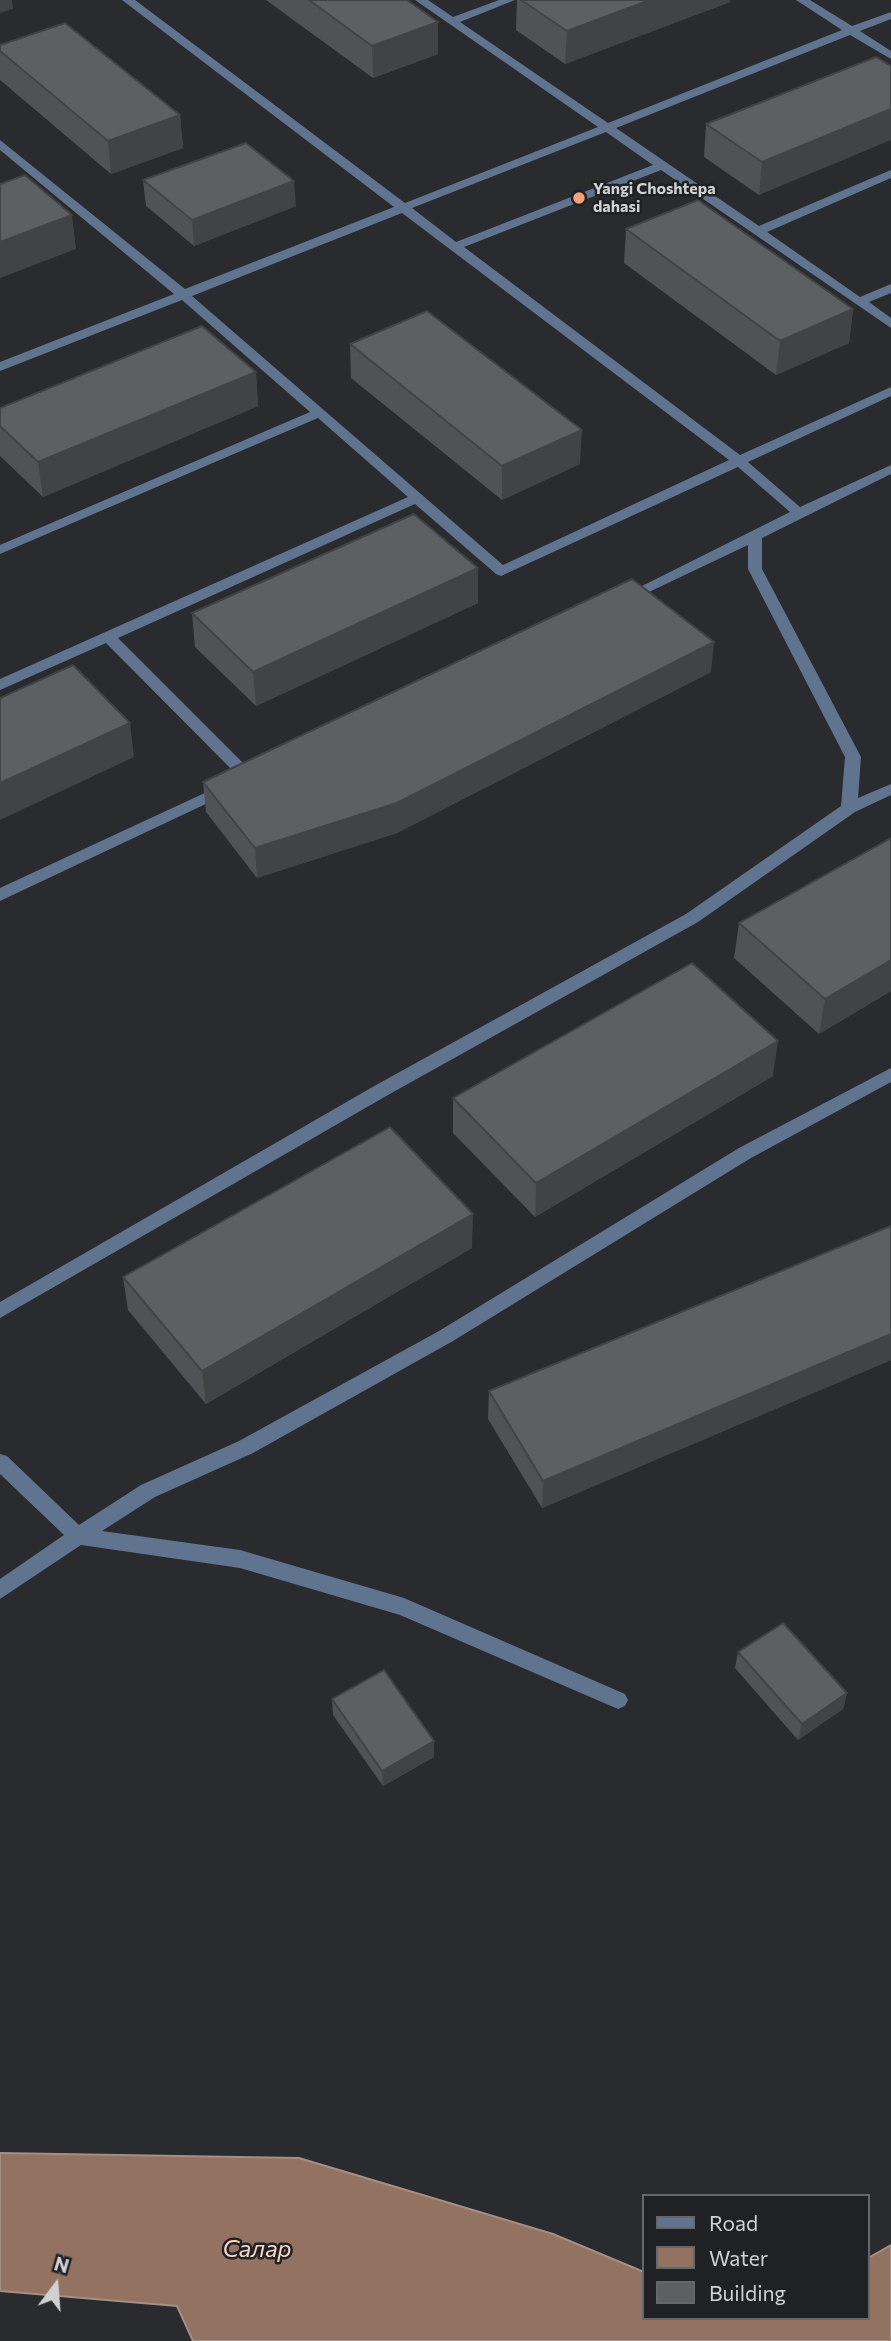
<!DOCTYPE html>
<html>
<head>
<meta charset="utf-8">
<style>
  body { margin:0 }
  #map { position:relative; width:891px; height:2341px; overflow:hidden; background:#292b2e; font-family:Commissioner,sans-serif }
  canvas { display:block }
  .legend { position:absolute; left:642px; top:2194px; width:228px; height:126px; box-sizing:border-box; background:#1f2124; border:2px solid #66676a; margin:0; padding:9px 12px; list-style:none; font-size:21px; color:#d0d1d3 }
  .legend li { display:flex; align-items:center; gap:14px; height:35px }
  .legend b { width:35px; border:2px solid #66676a }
  .north { position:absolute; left:21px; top:2250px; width:70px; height:70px; -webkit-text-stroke:5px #1f2124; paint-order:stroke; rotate:16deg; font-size:19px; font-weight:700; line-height:28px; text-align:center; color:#d0d1d3 }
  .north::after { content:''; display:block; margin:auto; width:24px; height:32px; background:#d0d1d3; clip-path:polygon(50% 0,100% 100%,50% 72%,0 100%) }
</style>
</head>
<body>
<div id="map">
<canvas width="891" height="2341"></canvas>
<ul class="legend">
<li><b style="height:9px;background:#60738f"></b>Road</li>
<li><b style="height:19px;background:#937262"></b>Water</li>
<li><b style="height:19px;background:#5d6063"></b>Building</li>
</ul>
<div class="north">N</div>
</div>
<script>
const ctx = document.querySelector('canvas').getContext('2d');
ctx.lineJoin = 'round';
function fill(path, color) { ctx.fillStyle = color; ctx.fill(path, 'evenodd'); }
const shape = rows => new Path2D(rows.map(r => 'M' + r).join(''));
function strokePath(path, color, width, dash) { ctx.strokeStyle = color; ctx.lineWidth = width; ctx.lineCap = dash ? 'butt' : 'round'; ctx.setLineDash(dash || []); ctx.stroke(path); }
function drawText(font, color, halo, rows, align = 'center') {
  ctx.font = font + ' Commissioner,sans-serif'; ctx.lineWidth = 5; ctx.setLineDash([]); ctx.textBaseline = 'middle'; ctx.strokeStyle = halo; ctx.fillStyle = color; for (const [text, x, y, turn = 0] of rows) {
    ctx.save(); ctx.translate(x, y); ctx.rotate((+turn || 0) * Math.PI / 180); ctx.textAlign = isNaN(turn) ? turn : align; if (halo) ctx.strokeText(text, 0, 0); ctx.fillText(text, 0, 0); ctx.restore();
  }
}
const water = shape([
  [0,2153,299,2158,553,2234,644,2272,644,2318,868,2318,868,2258,891,2245,891,2341,193,2341,177,2306,0,2291,0,2153]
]);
fill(water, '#937262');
strokePath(water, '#a58e84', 2);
fill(shape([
  [122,0,135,0,405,203,598,127,415,0,428,0,453,17,499,0,515,0,460,22,608,123,842,30,796,0,810,0,852,26,891,12,891,19,860,31,891,51,891,59,850,35,616,128,759,226,891,170,891,178,767,232,860,297,891,284,891,293,869,302,891,318,891,328,661,170,464,247,740,455,891,387,891,396,748,462,800,507,891,465,891,474,762,538,762,569,861,757,858,798,891,784,891,795,855,812,698,922,388,1095,0,1318,0,1302,376,1085,686,914,841,806,845,757,748,569,748,545,630,601,620,601,618,598,790,512,738,467,501,576,496,574,415,504,118,638,253,773,256,777,253,781,243,781,106,643,0,690,0,679,408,497,318,418,0,554,0,545,310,412,182,300,0,371,0,362,174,294,0,150,0,140,185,289,394,207,122,0],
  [606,132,653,165,456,242,412,208,606,132],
  [402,213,729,460,503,565,192,296,402,213],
  [224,784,229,785,232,789,229,793,0,901,0,888,224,784],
  [891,1068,891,1082,751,1158,453,1341,253,1453,155,1497,102,1531,240,1550,404,1598,625,1694,628,1700,625,1706,618,1709,611,1706,400,1615,240,1568,81,1545,0,1599,0,1579,64,1535,0,1474,0,1454,7,1456,79,1525,141,1485,239,1441,439,1331,739,1148,891,1068]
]), '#60738f');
fill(shape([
  [266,0,407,0,438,22,438,54,373,78],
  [517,0,730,0,730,2,565,64,516,30],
  [0,45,180,115,183,148,111,174,0,80],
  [876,57,759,195,704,157,706,124],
  [143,180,296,206,194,246,146,206],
  [626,229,853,309,849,343,776,375,624,263],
  [350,344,580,464,502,500,351,378],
  [256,372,258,406,43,497,0,456,0,408],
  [478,568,478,603,256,706,195,647,192,613],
  [711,672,397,833,257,878,206,812,203,782],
  [891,838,891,991,819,1034,734,958,739,923],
  [773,1076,535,1217,453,1133,453,1098],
  [891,1226,891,1360,542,1508,488,1419,489,1391],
  [472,1248,206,1404,128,1310,123,1277],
  [738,1652,847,1693,843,1709,798,1740,735,1668],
  [332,1699,434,1741,434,1757,383,1786,333,1715]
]), '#505355');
fill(shape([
  [0,0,12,0,13,9,0,13],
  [650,0,730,0,730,2,565,64,567,31],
  [438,22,438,54,373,78,372,46],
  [891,109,891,140,759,195,762,162],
  [180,115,183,148,111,174,108,141],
  [294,181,296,206,194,246,192,220],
  [72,215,76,249,0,278,0,242],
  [853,309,849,343,776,375,780,341],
  [256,372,258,406,43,497,38,462],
  [582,430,580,464,502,500,502,466],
  [478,568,478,603,256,706,253,672],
  [714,642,711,672,397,833,257,878,255,848],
  [130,723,134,757,0,820,0,783],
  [891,960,891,991,819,1034,825,999],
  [778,1041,773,1076,535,1217,536,1183],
  [473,1214,472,1248,206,1404,202,1371],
  [891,1334,891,1360,542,1508,543,1481],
  [847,1693,843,1709,798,1740,802,1724],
  [434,1741,434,1757,383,1786,382,1771]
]), '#414345');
const building = shape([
  [309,0,407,0,438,22,372,46,309,0],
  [521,0,650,0,567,31,521,0],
  [65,23,180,115,108,141,0,51,0,45,65,23],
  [876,57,891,66,891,109,762,162,706,124,876,57],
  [246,143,294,181,192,220,143,180,246,143],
  [25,175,72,215,0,242,0,184,25,175],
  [698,200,853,309,780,341,626,229,698,200],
  [427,311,582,430,502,466,350,344,427,311],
  [202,326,256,372,38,462,0,426,0,408,202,326],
  [414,514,478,568,253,672,192,613,414,514],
  [632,579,714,642,397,803,255,848,203,782,632,579],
  [73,665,130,723,0,783,0,698,73,665],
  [891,838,891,960,825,999,739,923,891,838],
  [692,963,778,1041,536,1183,453,1098,692,963],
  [390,1127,473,1214,202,1371,123,1277,390,1127],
  [891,1226,891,1334,543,1481,489,1391,891,1226],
  [783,1623,847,1693,802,1724,738,1652,783,1623],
  [384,1670,434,1741,382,1771,332,1699,384,1670]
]);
fill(building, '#5d6063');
strokePath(building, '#414345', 2);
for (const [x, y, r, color] of [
  [579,198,7,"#f1a27b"]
]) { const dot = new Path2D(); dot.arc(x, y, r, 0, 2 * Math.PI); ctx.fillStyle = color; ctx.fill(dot); strokePath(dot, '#1f2124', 2.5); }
drawText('bold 16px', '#d0d1d3', '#1f2124', [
  ["Yangi Choshtepa",593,189],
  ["dahasi",593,207]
], 'left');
drawText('italic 24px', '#fbd6c5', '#1f2124', [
  ["Салар",257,2249]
]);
</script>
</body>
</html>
